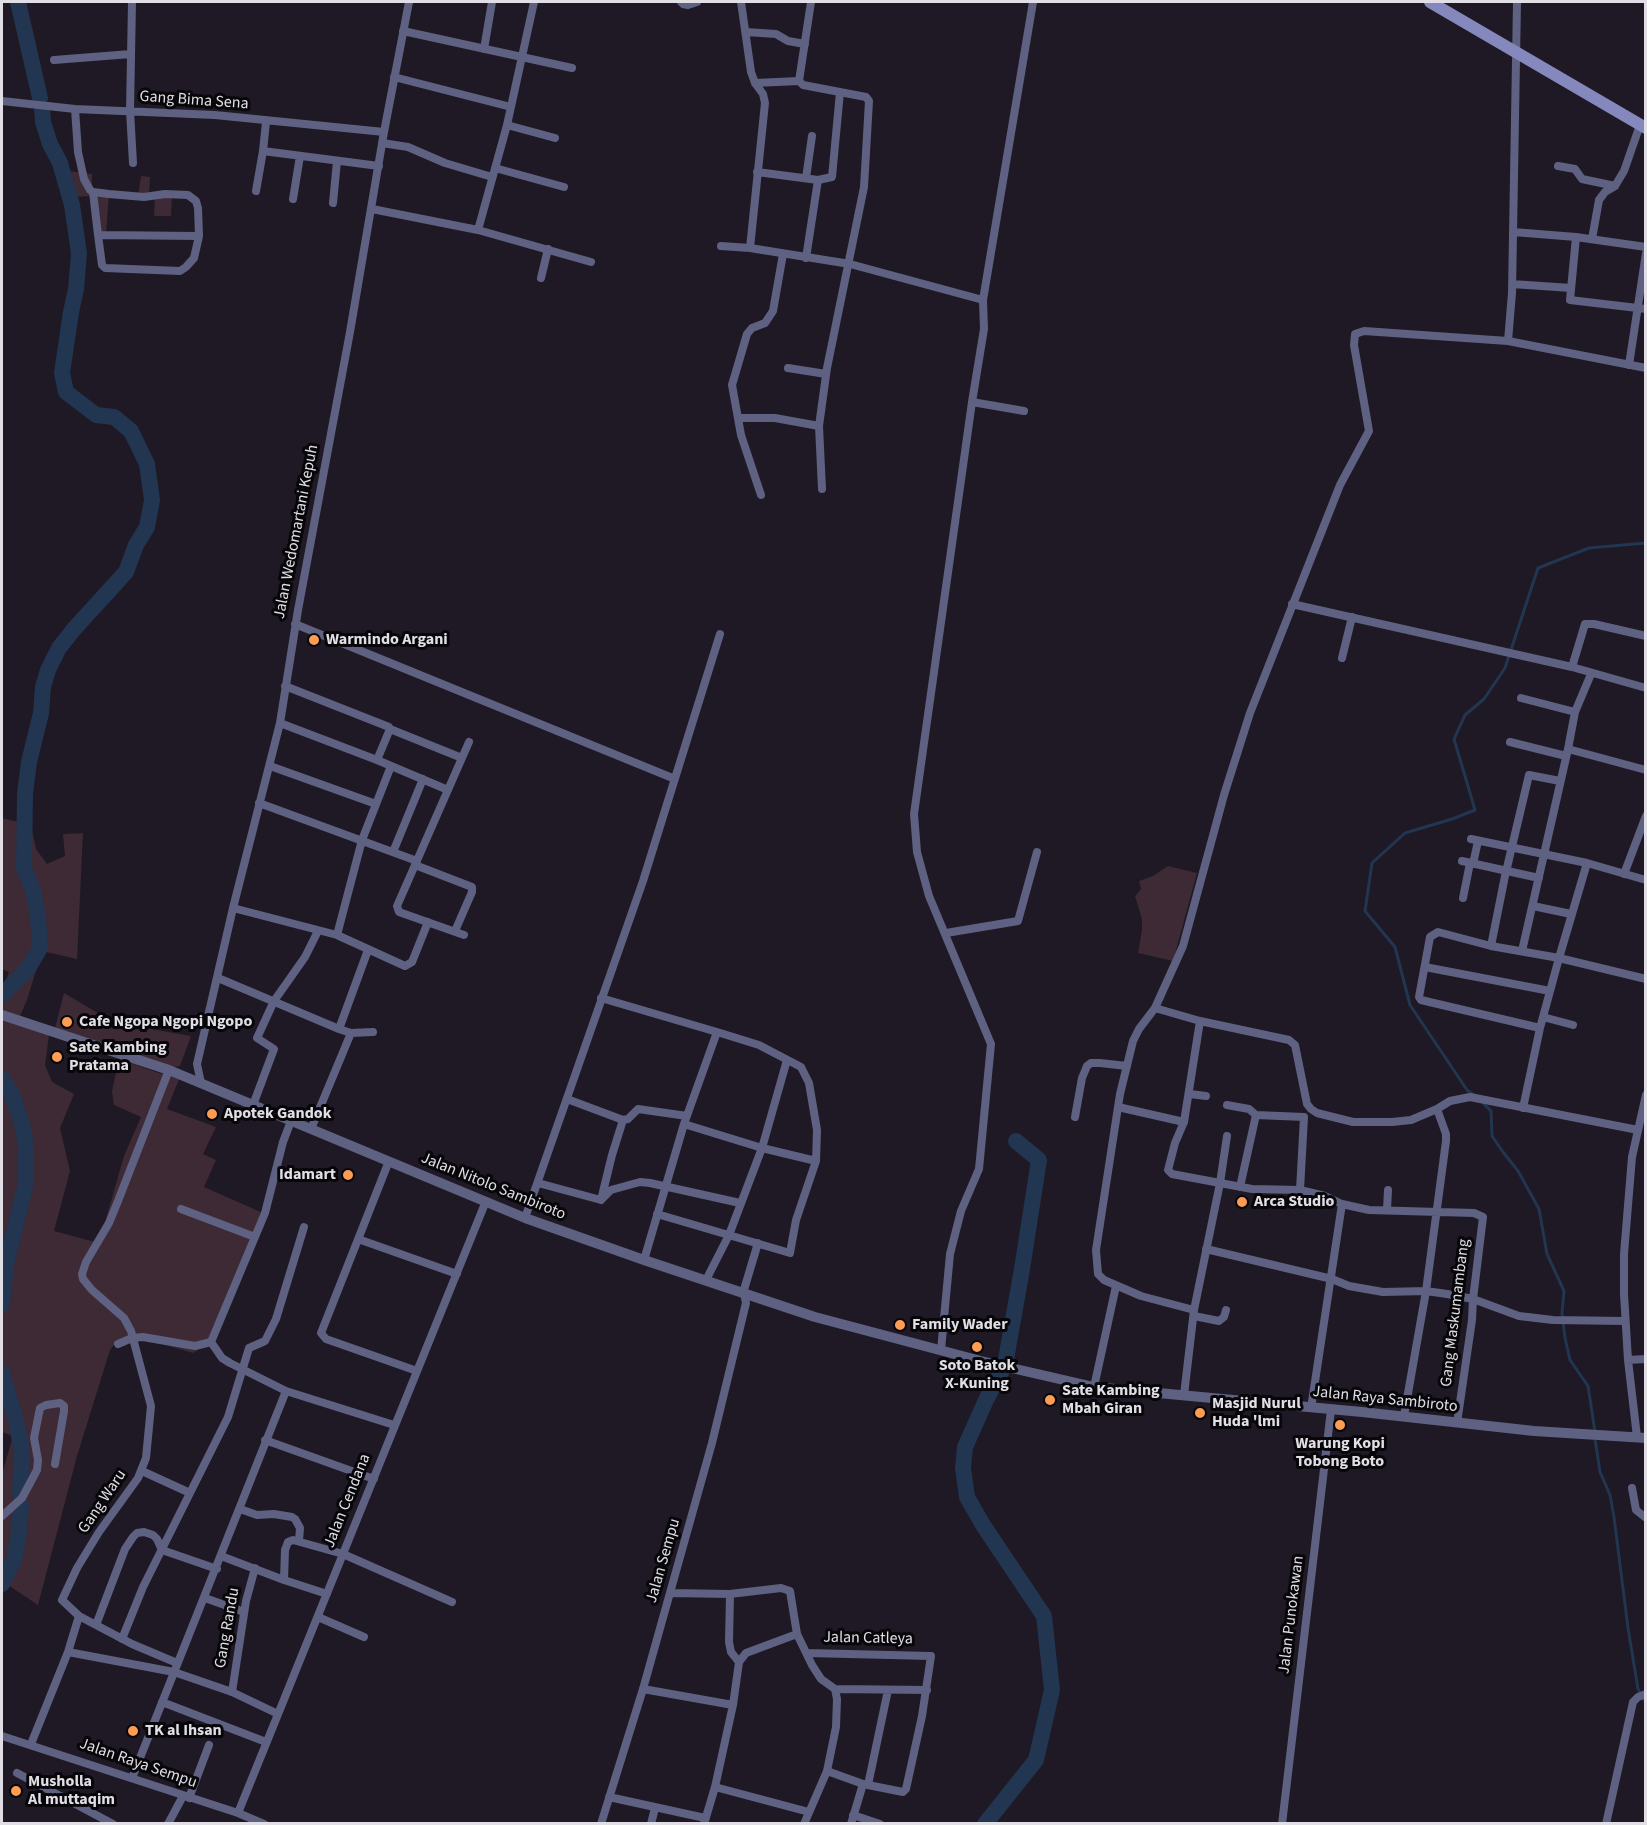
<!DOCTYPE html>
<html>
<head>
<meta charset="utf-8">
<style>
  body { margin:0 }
  #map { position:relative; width:1647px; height:1825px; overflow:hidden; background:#1e1924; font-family:"Source Sans 3",sans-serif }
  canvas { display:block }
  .frame { position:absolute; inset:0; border:3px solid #e1dee5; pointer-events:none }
</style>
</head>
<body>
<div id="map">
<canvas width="1647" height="1825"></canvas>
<div class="frame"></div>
</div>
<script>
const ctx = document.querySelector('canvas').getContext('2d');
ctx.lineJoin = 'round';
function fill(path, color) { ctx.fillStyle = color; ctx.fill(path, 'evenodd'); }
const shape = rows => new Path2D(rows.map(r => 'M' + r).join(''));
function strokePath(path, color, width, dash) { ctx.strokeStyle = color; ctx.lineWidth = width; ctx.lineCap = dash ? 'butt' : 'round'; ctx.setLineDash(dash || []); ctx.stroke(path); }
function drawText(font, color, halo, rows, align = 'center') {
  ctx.font = font + ' "Source Sans 3",sans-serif'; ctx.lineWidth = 6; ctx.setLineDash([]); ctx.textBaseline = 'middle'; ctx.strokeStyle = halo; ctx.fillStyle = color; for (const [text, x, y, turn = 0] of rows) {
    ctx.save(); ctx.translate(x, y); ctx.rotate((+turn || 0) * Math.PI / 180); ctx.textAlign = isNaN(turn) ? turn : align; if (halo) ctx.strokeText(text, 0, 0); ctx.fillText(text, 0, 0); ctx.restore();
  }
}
fill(shape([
  [68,171,92,174,92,196,74,197],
  [141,176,150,177,149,196,138,196],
  [94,195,109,195,106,233,99,233],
  [155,196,172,196,171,216,154,216],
  [2,818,31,825,36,849,47,864,65,856,63,834,83,833,77,959,42,951,27,1000,17,1023,49,1035,45,1065,52,1082,74,1094,60,1128,70,1171,54,1231,99,1243,124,1156,141,1117,114,1105,112,1091,119,1059,159,1073,180,1077,167,1109,216,1127,203,1154,216,1160,204,1187,263,1213,211,1342,193,1353,136,1336,115,1343,110,1350,77,1456,38,1605,2,1581,2,1474,13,1436,2,1432,2,985,5,983,9,972,2,969],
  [1168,866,1197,873,1173,961,1138,953,1142,930,1142,919,1135,896,1141,889,1139,881,1153,876],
  [64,993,128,1031,145,1028,191,1036,180,1066,168,1068,54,1032]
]), '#3e2a34');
strokePath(shape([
  [1474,1095,1467,1090,1410,1005,1395,947,1365,911,1372,863,1405,833,1452,819,1475,810,1454,739,1465,715,1484,699,1505,668,1538,568,1589,548,1646,543],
  [1481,1101,1491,1111,1492,1136,1503,1152,1518,1171,1539,1209,1547,1254,1564,1291,1562,1313,1565,1338,1570,1360,1588,1386,1595,1432],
  [1595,1439,1600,1472,1610,1495,1614,1517,1628,1628,1638,1689,1646,1703]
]), '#223551', 3);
strokePath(shape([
  [18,2,40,98],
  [2,995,29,967,40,948,38,917,33,890,24,869,25,794,29,762,41,713,43,687,48,670,59,648,74,629,126,572,136,545,147,527,152,500,147,464,131,431,114,417,96,415,66,392,62,373,71,312,76,289,79,253,72,205,60,163,50,144,43,122,42,108],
  [2,1078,12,1095,22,1124,26,1146,26,1183,6,1264,2,1305],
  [2,1373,16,1421,22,1451,20,1495],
  [2,1584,14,1560,18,1540,21,1506],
  [985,1824,1036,1760,1052,1690,1044,1616,983,1525,967,1497,963,1468,965,1447,986,1400,1005,1365,1022,1269,1039,1160,1016,1141]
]), '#223551', 16);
strokePath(shape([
  [132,2,130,111,133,163],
  [681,2,683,4,688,5,697,2],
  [741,2,751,72,755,83,763,94,765,103,750,248],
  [811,2,799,81,803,85,866,97,869,101,864,187,827,368,819,426,822,489],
  [403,31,572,68],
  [746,32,776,34,788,41,805,44],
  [484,49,492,2],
  [54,60,131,54],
  [394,77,511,107],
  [755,83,799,81],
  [2,101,75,109,215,115,384,132],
  [75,109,78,152,84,179,90,190,93,192,109,194,144,197,165,194,188,195,196,201,198,208,199,236,194,258,186,267,180,271,105,268,102,265,98,235],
  [507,125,555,138],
  [382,143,408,147,445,163,492,177],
  [263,151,266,122],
  [1558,166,1575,169,1582,179,1615,186],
  [495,168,564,187],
  [757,172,818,180,832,177,840,92],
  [806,178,812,136],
  [256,191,263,151,379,166],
  [93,192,98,235,199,236],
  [293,199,300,156],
  [333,203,337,161],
  [372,209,478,230,591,262],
  [478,230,507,125,534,2],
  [1513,232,1576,237,1646,247],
  [1576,237,1570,300,1646,309],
  [1592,239,1599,200,1605,192,1615,186,1624,171,1640,125],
  [721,246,750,248,850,264,983,300,1033,2],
  [806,258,818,180],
  [541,278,548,249],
  [1512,284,1571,288],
  [1508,341,1646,368],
  [1629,365,1646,253],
  [788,368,826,374],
  [972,402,1024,411],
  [739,418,775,418,819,426],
  [761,495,741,435,732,385,747,334,752,328,765,323,773,311,783,254],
  [1292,604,1572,667,1646,688],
  [295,624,675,779],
  [1342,658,1352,617],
  [1572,667,1585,624,1594,624,1646,636],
  [285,686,389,727,390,729],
  [1521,698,1575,712],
  [280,723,377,760,448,790],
  [1510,742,1566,756],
  [1568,749,1575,712,1591,674],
  [377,760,390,729,462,758],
  [270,766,376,804],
  [259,803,417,861],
  [1471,839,1587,863,1646,880],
  [393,852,423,779],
  [1462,861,1539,878],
  [1473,864,1478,841],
  [415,865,472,887,472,892,455,931],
  [1624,874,1646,816],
  [1463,898,1470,863],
  [1533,906,1571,914],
  [233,908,337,935,405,966,412,962,428,922],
  [946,933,1018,921,1037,852],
  [337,935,362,840,391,766],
  [464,935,399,912,397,906,469,742],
  [1491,946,1505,876,1529,775,1560,781],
  [1522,951,1568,749,1646,770],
  [1425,967,1550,991],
  [218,978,339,1029,351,1033,373,1032],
  [601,998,717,1032,684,1124,644,1260],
  [1155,1008,1183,946,1224,795,1250,713,1340,485,1369,431,1354,345,1355,334,1364,331,1508,341,1512,293,1517,2],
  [1543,1017,1573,1025],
  [1540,1028,1421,1000,1419,997,1430,937,1438,932,1491,946,1559,958,1587,863],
  [339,1029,368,950],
  [169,1070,118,1201,109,1223,86,1262,82,1274,83,1279,92,1290,124,1318,131,1331,151,1406,146,1458,138,1478,99,1532,77,1568,62,1600,79,1616,132,1644,177,1663],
  [201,1083,197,1064,233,908,280,723,298,610,350,332,384,132,409,2],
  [1190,1094,1206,1096],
  [567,1099,623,1120,628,1119,638,1109,687,1116],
  [253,1105,274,1049,257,1038,274,1001,305,957,318,931],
  [1227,1105,1249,1109,1256,1115],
  [1118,1107,1184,1122],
  [1523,1108,1540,1028,1559,958,1646,979],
  [1075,1117,1082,1078,1087,1066,1091,1063,1100,1063,1127,1066],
  [291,1121,283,1142,265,1213,211,1342,222,1358,230,1363,286,1391,394,1425],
  [684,1124,762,1148,816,1161],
  [311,1129,351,1033],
  [1227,1136,1220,1183,1252,1189,1300,1190,1325,1196,1342,1204,1369,1210,1474,1213,1483,1217,1473,1299,1472,1320,1457,1423],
  [389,1161,321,1333,326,1339,417,1371],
  [538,1183,601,1200,611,1190,640,1182,650,1183,740,1203],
  [1240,1187,1256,1115,1304,1117,1300,1190],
  [601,1200,612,1155,623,1120],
  [181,1209,255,1237],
  [1387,1210,1388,1190],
  [657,1214,790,1253,796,1220,816,1161,817,1130,809,1083,801,1067,759,1045,717,1032],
  [525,1218,643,881,720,634],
  [358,1239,457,1274],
  [1206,1249,1332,1279,1349,1286,1383,1292,1426,1291,1447,1294,1473,1299,1519,1316,1553,1320,1625,1321],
  [706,1280,729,1235,762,1148,787,1060],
  [743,1293,758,1243],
  [1194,1310,1141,1296,1104,1280,1098,1274,1096,1250,1120,1094,1133,1041,1139,1029,1155,1008,1200,1021],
  [1194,1316,1219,1321,1224,1317,1226,1310],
  [118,1344,132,1338,143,1337,195,1346,211,1342],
  [941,1350,950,1254,961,1211,979,1169,991,1044,929,896,917,852,914,814,972,402,984,329,983,300],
  [1628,1360,1646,1359],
  [1094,1387,1116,1286],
  [1184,1395,1194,1310,1220,1183,1172,1174,1168,1170,1175,1143,1184,1122,1200,1021,1289,1040,1295,1045,1307,1104,1311,1109,1317,1113,1353,1122,1392,1122,1411,1120,1437,1109,1450,1101,1470,1097,1638,1130],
  [1311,1408,1342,1204],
  [1404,1416,1426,1291,1446,1141,1446,1134,1437,1109],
  [1637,1437,1628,1360,1624,1294,1624,1254,1632,1157,1646,1095],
  [265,1440,374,1479],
  [142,1471,190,1493],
  [1632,1488,1636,1510,1646,1518],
  [240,1509,257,1515,274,1514,292,1517,295,1519,300,1528,299,1541],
  [2,1516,22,1498,37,1470,38,1460,34,1438,40,1408,46,1405,60,1403,64,1406,64,1411,55,1464],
  [221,1556,284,1580,327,1594],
  [284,1580,285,1550,288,1542,293,1540,343,1554,452,1602],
  [670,1593,730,1594,781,1588,790,1591,797,1634,812,1665,821,1679,835,1689,837,1699,836,1727,827,1771,804,1824],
  [730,1594,729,1642,731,1652,739,1662,746,1653,797,1634],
  [205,1598,244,1612],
  [318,1617,364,1637],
  [96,1625,125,1549,133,1537,137,1533,144,1532,153,1535,157,1539,162,1550,217,1569],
  [122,1639,143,1587,228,1417,249,1348,265,1341,276,1319,304,1227],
  [68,1652,174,1672,232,1692,278,1714],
  [807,1653,931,1656,922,1716,906,1789,903,1792,863,1784,827,1771],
  [643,1689,733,1705],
  [835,1689,927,1690],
  [232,1692,246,1601,255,1568],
  [162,1702,266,1742],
  [2,1736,238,1813,264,1824],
  [31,1744,68,1652,79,1616],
  [17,1773,113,1824],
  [132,1778,286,1391],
  [868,1785,888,1690],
  [715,1787,809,1812],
  [609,1797,705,1818],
  [189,1798,209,1745],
  [238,1813,486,1201],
  [853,1815,880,1824],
  [168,1824,183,1796],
  [601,1824,643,1689,712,1443,746,1303,744,1293],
  [651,1824,655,1808],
  [704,1824,715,1787,733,1705,739,1662],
  [851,1824,863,1784],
  [1282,1824,1331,1410],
  [1606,1824,1633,1702,1638,1697,1646,1694]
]), '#5e6182', 8);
strokePath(shape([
  [2,1015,169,1070,525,1218,644,1260,815,1317,981,1361,1094,1387,1362,1412,1534,1431,1646,1438]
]), '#5e6182', 10);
strokePath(shape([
  [1430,2,1646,128]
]), '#8588bd', 12);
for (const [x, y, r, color] of [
  [314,640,6,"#fd9d54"],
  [67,1022,6,"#fd9d54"],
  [57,1057,6,"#fd9d54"],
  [212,1114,6,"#fd9d54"],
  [348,1175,6,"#fd9d54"],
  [1242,1202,6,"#fd9d54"],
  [900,1325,6,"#fd9d54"],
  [977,1347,6,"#fd9d54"],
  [1050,1400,6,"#fd9d54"],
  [1200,1413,6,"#fd9d54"],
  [1340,1425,6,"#fd9d54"],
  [133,1731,6,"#fd9d54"],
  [16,1791,6,"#fd9d54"]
]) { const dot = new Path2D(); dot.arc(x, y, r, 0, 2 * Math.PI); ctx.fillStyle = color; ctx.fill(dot); strokePath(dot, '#070609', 2); }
drawText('16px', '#e1dee5', '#070609', [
  ["Gang Bima Sena",194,101,4],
  ["Jalan Wedomartani Kepuh",297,532,-79],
  ["Jalan Nitolo Sambiroto",493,1187,22],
  ["Gang Maskumambang",1456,1313,-83],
  ["Jalan Raya Sambiroto",1385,1400,6],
  ["Jalan Cendana",348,1501,-68],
  ["Gang Waru",103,1502,-56],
  ["Jalan Sempu",664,1561,-74],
  ["Jalan Punokawan",1292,1615,-83],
  ["Gang Randu",228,1628,-80],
  ["Jalan Catleya",868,1639,1],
  ["Jalan Raya Sempu",138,1764,19]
]);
drawText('bold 16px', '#e1dee5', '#070609', [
  ["Warmindo Argani",326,640],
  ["Cafe Ngopa Ngopi Ngopo",79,1022],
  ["Sate Kambing",69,1048],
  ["Pratama",69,1066],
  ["Apotek Gandok",224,1114],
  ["Idamart",336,1175,"right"],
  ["Arca Studio",1254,1202],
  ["Family Wader",912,1325],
  ["Soto Batok",977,1366,"center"],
  ["X-Kuning",977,1384,"center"],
  ["Sate Kambing",1062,1391],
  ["Mbah Giran",1062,1409],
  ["Masjid Nurul",1212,1404],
  ["Huda 'lmi",1212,1422],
  ["Warung Kopi",1340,1444,"center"],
  ["Tobong Boto",1340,1462,"center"],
  ["TK al Ihsan",145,1731],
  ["Musholla",28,1782],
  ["Al muttaqim",28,1800]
], 'left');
</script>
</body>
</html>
